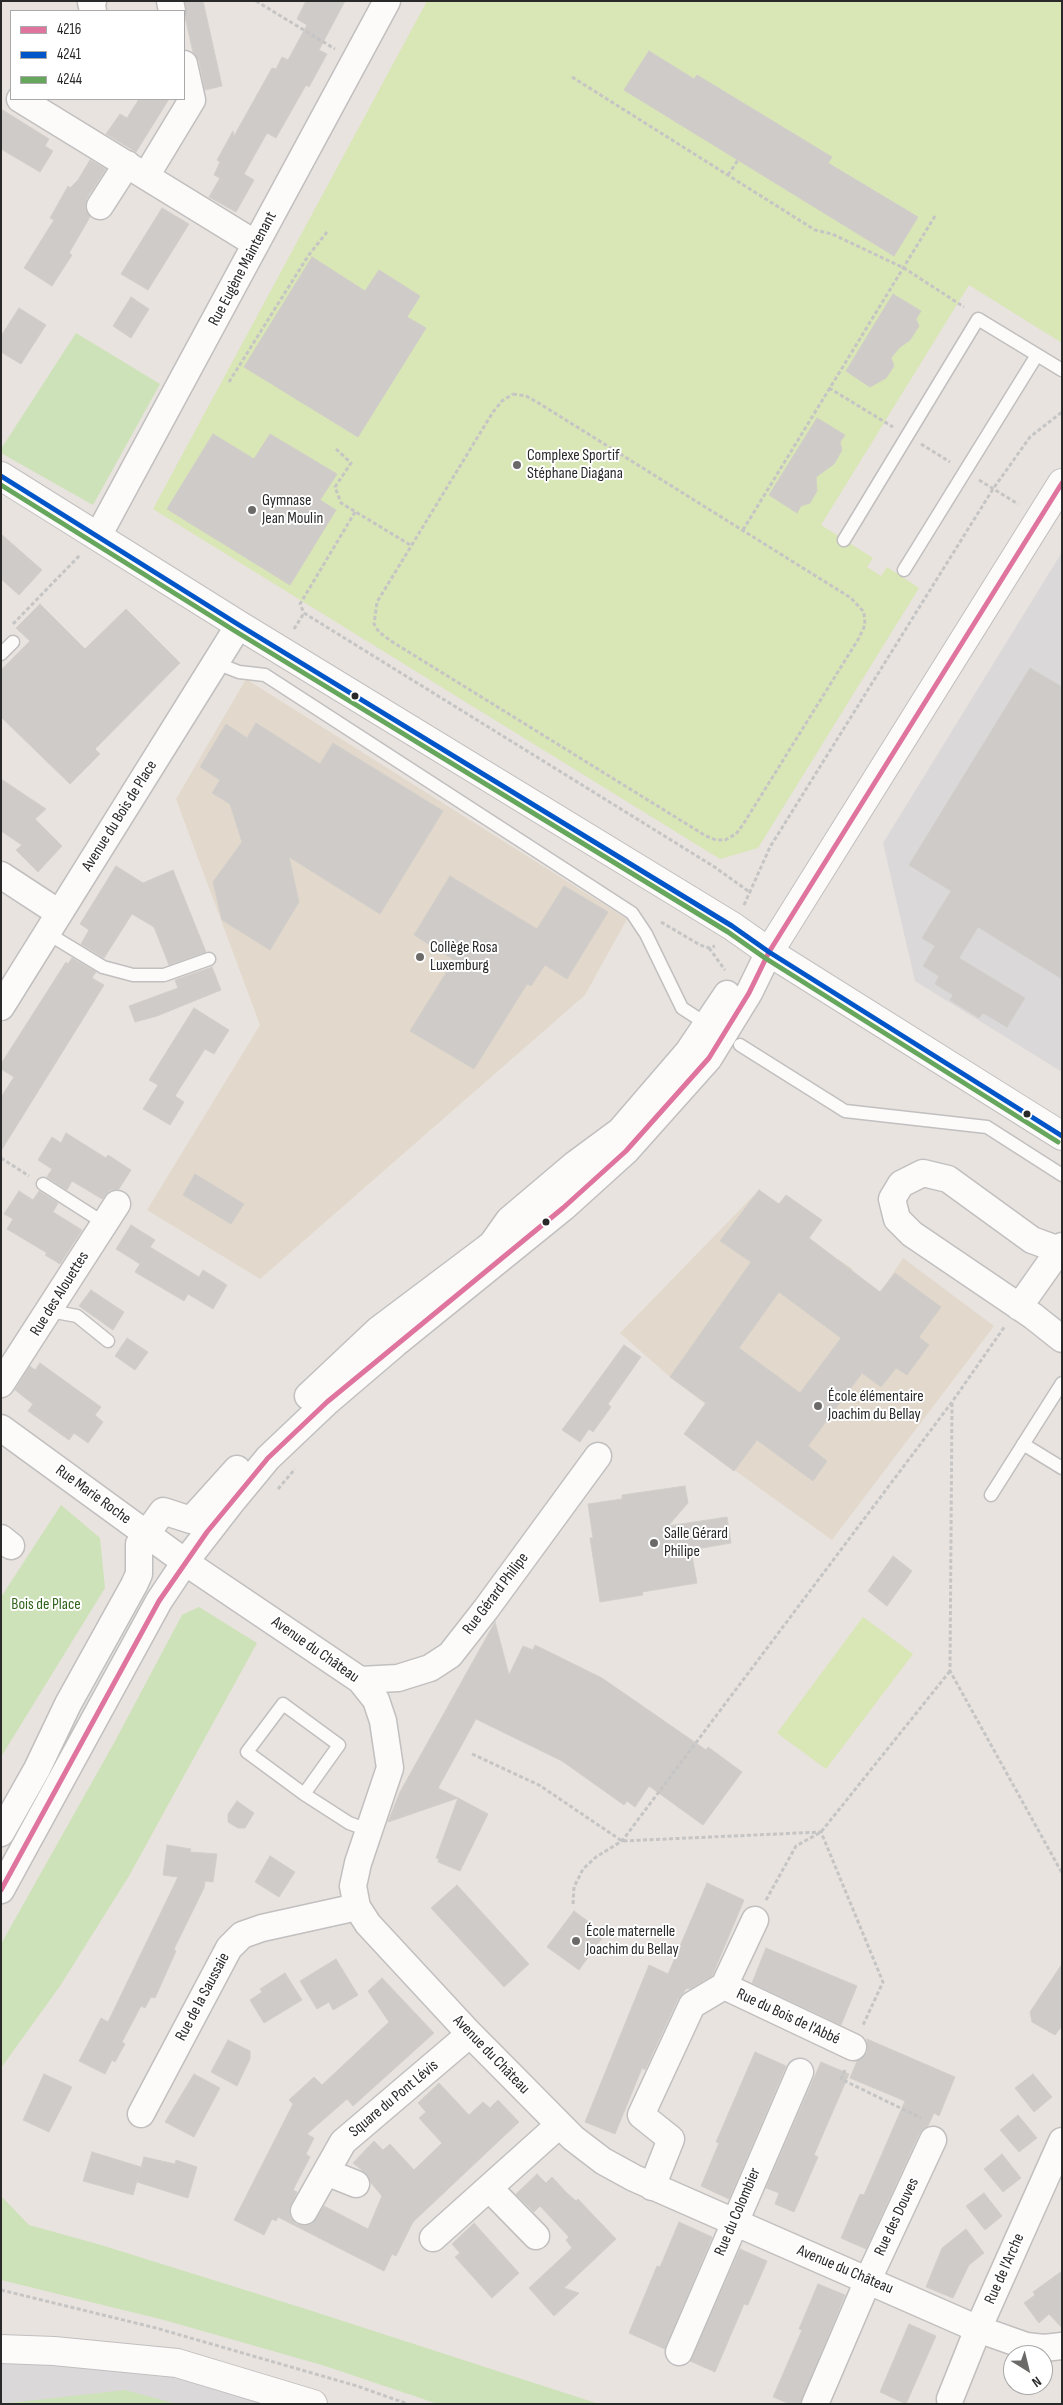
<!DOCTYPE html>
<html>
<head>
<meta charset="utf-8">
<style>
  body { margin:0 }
  #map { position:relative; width:1063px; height:2405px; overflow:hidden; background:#e8e3de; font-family:"Sofia Sans Condensed",sans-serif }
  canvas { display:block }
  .frame { position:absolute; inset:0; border:2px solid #292929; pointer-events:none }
  .legend { position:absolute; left:10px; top:10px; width:175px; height:90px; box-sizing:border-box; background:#fff; border:1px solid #a9a9a9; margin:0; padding:6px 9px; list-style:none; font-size:15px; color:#292929 }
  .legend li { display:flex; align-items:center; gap:10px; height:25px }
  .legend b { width:25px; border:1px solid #a9a9a9 }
  .north { position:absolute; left:1003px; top:2345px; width:50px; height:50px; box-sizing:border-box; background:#fff; border:1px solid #a9a9a9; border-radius:50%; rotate:144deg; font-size:14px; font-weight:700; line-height:20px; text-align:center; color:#292929 }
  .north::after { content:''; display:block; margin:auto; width:18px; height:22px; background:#6c6a68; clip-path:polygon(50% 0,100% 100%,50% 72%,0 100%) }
</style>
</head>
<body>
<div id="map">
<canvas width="1063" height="2405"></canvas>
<div class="frame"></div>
<ul class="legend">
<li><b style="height:6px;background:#df759f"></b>4216</li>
<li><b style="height:6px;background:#0055c8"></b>4241</li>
<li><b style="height:6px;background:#67a65d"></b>4244</li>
</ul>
<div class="north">N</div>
</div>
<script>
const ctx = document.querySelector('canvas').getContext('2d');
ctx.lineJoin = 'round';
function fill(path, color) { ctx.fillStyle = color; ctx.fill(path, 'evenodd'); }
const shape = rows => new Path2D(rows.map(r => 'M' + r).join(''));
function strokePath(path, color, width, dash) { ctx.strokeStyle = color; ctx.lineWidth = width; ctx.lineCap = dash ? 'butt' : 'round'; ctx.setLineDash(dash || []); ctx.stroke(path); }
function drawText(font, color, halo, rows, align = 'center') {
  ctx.font = font + ' "Sofia Sans Condensed",sans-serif'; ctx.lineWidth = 4; ctx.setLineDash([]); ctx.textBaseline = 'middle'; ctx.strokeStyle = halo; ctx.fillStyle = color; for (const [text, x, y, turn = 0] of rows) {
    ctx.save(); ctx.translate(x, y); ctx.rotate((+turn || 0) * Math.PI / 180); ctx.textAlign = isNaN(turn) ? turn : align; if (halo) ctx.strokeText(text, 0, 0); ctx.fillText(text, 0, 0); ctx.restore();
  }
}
fill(shape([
  [1062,552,1062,1072,915,981,883,843],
  [1,2362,176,2367,302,2404,1,2404]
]), '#dbd8da');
fill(shape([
  [246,679,627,919,585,995,260,1279,147,1210,260,1025,176,799],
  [759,1190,779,1204,786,1195,822,1220,807,1240,836,1261,838,1259,853,1269,852,1272,880,1293,903,1258,994,1326,832,1540,684,1434,705,1404,670,1377,620,1333]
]), '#e2d9cc');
fill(shape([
  [76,333,160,384,93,505,1,453,1,449],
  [61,1505,100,1538,105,1588,1,1757,1,1597],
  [199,1607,257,1643,129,1876,60,1986,1,2068,1,1944,114,1743,182,1615],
  [1,2196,29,2225,101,2245,309,2310,599,2404,438,2404,322,2365,164,2320,1,2280],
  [125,2390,177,2404,8,2404,9,2403]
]), '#cde2b8');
fill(shape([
  [427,1,1062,1,1062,343,969,285,821,525,873,558,867,567,881,576,887,567,919,588,758,848,720,859,153,509],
  [863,1617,913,1654,826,1769,777,1733]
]), '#d9e6b5');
const building = shape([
  [185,1,203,1,222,86,205,90,199,61,193,52,185,17,185,1],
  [306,1,345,1,319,50,327,54,309,87,306,85,276,138,267,133,244,174,254,180,236,212,209,197,220,178,214,175,220,162,217,160,233,131,234,136,272,68,276,69,282,57,288,60,307,25,297,19,306,1],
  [649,51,694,79,697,75,832,157,828,163,918,217,894,256,624,90,649,51],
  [139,99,169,99,136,152,106,134,120,114,127,118,139,99],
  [1,109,49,139,45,146,53,151,40,172,1,149,1,109],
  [90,160,106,169,87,198,85,208,90,217,69,253,72,255,52,286,24,268,54,220,50,218,68,186,70,188,78,180,90,160],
  [162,208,189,224,148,290,121,274,162,208],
  [312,257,365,291,379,270,420,296,407,317,426,328,358,437,244,367,312,257],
  [893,294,921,311,916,319,919,326,910,340,899,348,891,358,894,366,886,378,870,387,846,371,893,294],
  [131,297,149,309,131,338,113,326,131,297],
  [19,308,46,325,21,364,1,352,1,336,19,308],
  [817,418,845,435,840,442,842,450,834,464,816,477,817,491,810,503,801,506,797,513,769,495,817,418],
  [213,434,254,459,270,434,337,474,320,500,336,510,290,585,167,509,213,434],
  [1,534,42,570,19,595,1,579,1,534],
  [40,604,85,649,126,609,180,663,95,749,100,754,70,784,1,717,1,670,30,641,16,628,40,604],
  [1030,668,1062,687,1062,979,978,927,959,958,1025,998,1007,1027,983,1013,979,1018,950,1000,953,995,935,984,939,976,923,966,935,946,922,938,951,891,909,865,1030,668],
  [256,723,320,764,333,743,443,811,380,914,289,857,299,902,270,950,222,920,213,882,242,842,230,804,212,793,220,780,200,767,226,724,247,738,256,723],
  [1,779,46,809,35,819,62,846,38,872,16,850,22,845,1,831,1,779],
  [116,866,143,883,173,870,206,952,169,965,154,927,132,914,104,958,81,944,89,930,80,924,116,866],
  [450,876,537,929,564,886,608,912,567,979,545,965,531,986,527,984,474,1069,410,1031,454,960,414,935,450,876],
  [72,958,96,972,92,978,104,985,1,1151,1,1097,14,1077,1,1069,1,1064,66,962,68,964,72,958],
  [212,967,221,990,157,1016,135,1022,129,1006,178,988,175,980,212,967],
  [194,1008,229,1030,214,1054,205,1049,175,1096,184,1102,170,1125,143,1109,158,1085,149,1080,194,1008],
  [66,1133,106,1158,108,1155,131,1170,119,1189,110,1190,102,1199,72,1181,67,1190,47,1177,52,1169,38,1160,52,1137,61,1143,66,1133],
  [195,1174,244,1204,231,1224,183,1195,195,1174],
  [759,1190,779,1204,786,1195,822,1220,809,1238,880,1292,895,1273,941,1307,919,1337,929,1345,907,1375,896,1368,881,1387,862,1373,808,1446,827,1461,813,1481,757,1440,734,1471,684,1434,706,1403,670,1377,751,1262,720,1241,759,1190],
  [779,1292,841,1338,800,1393,739,1348,779,1292],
  [19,1191,33,1200,39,1191,58,1203,53,1212,82,1230,60,1264,45,1255,47,1253,7,1229,13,1219,4,1214,19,1191],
  [131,1225,155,1240,150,1247,199,1277,203,1270,227,1285,213,1309,188,1294,184,1301,135,1272,140,1264,116,1249,131,1225],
  [91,1290,124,1312,113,1330,79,1306,91,1290],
  [127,1338,148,1352,135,1370,115,1356,127,1338],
  [624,1345,641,1357,608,1404,611,1407,593,1432,589,1429,580,1442,562,1430,624,1345],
  [40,1363,101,1407,95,1415,103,1422,88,1443,74,1433,69,1440,28,1411,33,1404,15,1390,30,1366,35,1370,40,1363],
  [685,1486,688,1503,668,1526,727,1517,731,1543,691,1550,697,1583,642,1592,643,1595,600,1602,590,1538,593,1538,588,1504,622,1499,622,1495,685,1486],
  [893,1556,912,1571,887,1606,868,1591,893,1556],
  [495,1622,509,1675,523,1646,533,1650,535,1645,602,1678,706,1750,708,1747,742,1772,703,1825,649,1786,635,1807,627,1801,624,1805,562,1761,476,1719,438,1788,458,1798,388,1822,400,1792,495,1622],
  [458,1798,488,1814,460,1871,438,1862,439,1859,436,1858,458,1798],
  [237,1801,254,1813,245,1828,238,1828,228,1822,228,1814,237,1801],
  [167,1845,191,1849,190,1852,217,1854,213,1882,205,1881,204,1888,174,1949,176,1951,155,1998,151,1997,145,2008,141,2006,122,2042,125,2044,115,2062,112,2060,105,2074,79,2061,101,2018,108,2022,178,1877,163,1875,167,1845],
  [270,1856,295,1872,279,1897,255,1882,270,1856],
  [707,1883,744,1900,712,1976,690,1989,687,1988,678,1999,645,2070,642,2068,615,2134,585,2122,649,1965,668,1974,707,1883],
  [457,1885,529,1964,504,1987,431,1908,457,1885],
  [574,1911,605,1934,579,1970,547,1947,574,1911],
  [766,1948,857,1986,841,2025,752,1983,766,1948],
  [336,1959,358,1995,333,2010,329,2002,317,2009,300,1981,336,1959],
  [1062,1964,1062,2026,1055,2035,1032,2022,1030,2012,1062,1964],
  [285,1973,302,2000,264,2023,250,2000,262,1992,260,1989,285,1973],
  [382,1978,434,2033,353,2106,347,2099,307,2134,314,2138,306,2154,310,2157,293,2190,297,2192,289,2211,291,2219,296,2224,304,2226,311,2224,324,2206,368,2229,382,2196,371,2183,367,2174,353,2163,374,2141,383,2150,390,2144,414,2170,442,2143,419,2118,426,2112,418,2103,439,2083,469,2115,483,2102,490,2108,498,2100,519,2122,413,2222,396,2256,392,2254,384,2271,278,2217,276,2221,272,2219,264,2235,234,2220,293,2104,289,2100,314,2077,322,2085,389,2022,368,1991,382,1978],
  [867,2039,955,2077,939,2116,934,2113,928,2126,919,2134,866,2249,841,2238,860,2194,864,2195,905,2101,850,2078,857,2061,867,2053,867,2039],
  [228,2040,250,2051,250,2059,237,2086,211,2072,228,2040],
  [755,2052,786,2066,729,2199,701,2186,719,2143,716,2142,755,2052],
  [821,2062,849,2074,814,2155,818,2157,794,2212,775,2204,779,2193,766,2188,821,2062],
  [44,2074,72,2087,49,2132,23,2120,44,2074],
  [194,2074,220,2088,194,2137,165,2122,194,2074],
  [1033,2074,1052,2097,1034,2112,1015,2088,1033,2074],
  [1018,2115,1037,2138,1019,2152,1000,2130,1018,2115],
  [92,2152,141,2167,133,2195,83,2181,92,2152],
  [1002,2154,1021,2178,1003,2192,984,2169,1002,2154],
  [144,2157,175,2164,176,2160,197,2167,188,2198,137,2182,144,2157],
  [537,2174,546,2183,552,2177,567,2193,576,2201,578,2199,616,2239,564,2288,579,2293,554,2316,529,2288,572,2248,566,2240,569,2237,540,2206,534,2212,516,2194,537,2174],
  [984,2193,1002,2216,985,2230,966,2206,984,2193],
  [679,2222,712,2237,665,2349,629,2333,657,2266,660,2267,679,2222],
  [474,2223,519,2273,492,2298,455,2257,460,2253,452,2244,474,2223],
  [966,2229,984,2253,969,2265,953,2298,926,2287,942,2248,966,2229],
  [740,2249,767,2261,748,2305,744,2304,715,2372,690,2361,740,2249],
  [1062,2271,1062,2328,1049,2314,1039,2323,1024,2303,1035,2295,1033,2292,1062,2271],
  [818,2284,845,2295,800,2404,790,2404,773,2397,802,2330,799,2329,818,2284],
  [909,2324,936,2336,906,2404,880,2392,909,2324]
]);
fill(building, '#cecbc8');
strokePath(building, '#d2ceca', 1);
const lane = shape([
  [844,540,978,319,1062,370],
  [904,570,1037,355],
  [1,654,13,642],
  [216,663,239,672,265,675,632,913,646,934,682,1008,702,1021],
  [47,933,103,967,133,975,164,975,209,959],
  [740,1045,845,1111,987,1127,1062,1175],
  [43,1184,104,1223],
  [50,1311,77,1316,108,1341],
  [1023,1444,1062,1468],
  [991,1495,1062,1383],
  [304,1794,339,1745,283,1704,247,1752,304,1794,349,1823,368,1830]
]);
const street = shape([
  [170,1,172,11],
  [93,11,91,2,93,1],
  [20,99,256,244],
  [146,176,192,100,184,64],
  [100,206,127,164],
  [98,536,387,1],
  [1,875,59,913],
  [1,1007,239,625],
  [1062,1251,1032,1240,948,1179,923,1173,901,1184,892,1199,897,1219,912,1234,1033,1316,1062,1339],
  [1019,1307,1062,1246],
  [1,1384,117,1204],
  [308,1396,378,1330,483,1251,492,1244,509,1220,574,1165,620,1131,688,1052,727,994],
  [1,1428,185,1562,360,1680,376,1700,383,1721,390,1768,358,1863,353,1886,357,1907,368,1924,470,2034,573,2138,603,2161,634,2178,978,2329,1026,2346,1044,2348,1062,2346],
  [1,1538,11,1546],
  [360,1680,398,1678,430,1668,450,1655,486,1609,598,1456],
  [1,1833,37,1769,68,1704,134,1585,139,1574,139,1544,163,1511,191,1520,237,1469],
  [1,1890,159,1601,185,1562,230,1504,268,1458,327,1402,395,1344,563,1208,626,1151,709,1058,749,993,769,952],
  [724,1986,853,2047],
  [141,2114,229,1948,242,1935,262,1928,357,1907],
  [326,2172,356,2184],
  [652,2187,671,2139,641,2115,692,2005,724,1986,755,1920],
  [489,2188,536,2236],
  [304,2211,343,2142,470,2034],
  [433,2238,559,2125],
  [679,2352,800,2072],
  [950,2399,978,2329,1062,2141],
  [815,2404,872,2271,933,2140]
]);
const secondary = shape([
  [1,476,239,625,732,926,769,952,1062,1136],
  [769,952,1062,483],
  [1,2349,54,2351,177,2363,313,2404]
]);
strokePath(lane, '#c1bfbf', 15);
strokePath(street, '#c1bfbf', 29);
strokePath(secondary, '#c1bfbf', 30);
strokePath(shape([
  [256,1,335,49],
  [572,77,815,230,832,234,904,268,964,307],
  [728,175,738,160],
  [229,382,308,256,327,232],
  [829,388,893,427],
  [513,394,526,396,537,402,851,598,864,612,865,625,859,638,744,823,736,834,725,840,716,840,706,836,391,641,379,632,374,624,377,602,493,412,502,401,513,394],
  [921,444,950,462],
  [336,449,351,463,335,487,341,503,412,546],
  [979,480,1018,504],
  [355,512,300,604,304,613,713,866,751,893],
  [743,530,935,216],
  [13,624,80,555],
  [294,629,304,613],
  [744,905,770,847,993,489,1030,437,1062,412],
  [661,922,700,945,709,948,715,946],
  [709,948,725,970],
  [1,1158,29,1176],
  [952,1403,950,1671,1062,1873],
  [278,1489,295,1469],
  [472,1754,539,1785,622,1841,821,1832,883,1982,863,2025],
  [766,1900,796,1846,821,1832,950,1671],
  [573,1904,574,1887,583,1869,596,1857,622,1841,952,1402,1005,1326],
  [845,2070,841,2079,921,2118],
  [1,2290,156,2328,357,2386,408,2404]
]), '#c6c5c5', 3, [4, 2.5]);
strokePath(lane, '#fcfbfa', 12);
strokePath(street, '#fcfbfa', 26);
strokePath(secondary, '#fcfbfa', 28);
strokePath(shape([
  [1,1890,159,1601,207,1532,268,1458,327,1402,563,1208,626,1151,709,1058,749,993,769,952,1062,483]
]), '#df759f', 5);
strokePath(shape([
  [1,476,239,625,732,926,769,952,1062,1136]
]), '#0055c8', 5);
strokePath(shape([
  [1,485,235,631,728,932,765,958,1058,1142]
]), '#67a65d', 5);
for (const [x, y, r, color] of [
  [517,465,5,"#6c6a68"],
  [252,510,5,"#6c6a68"],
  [355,696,4.5,"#292929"],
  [420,957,5,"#6c6a68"],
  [1027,1114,4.5,"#292929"],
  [546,1222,4.5,"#292929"],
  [818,1406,5,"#6c6a68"],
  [654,1543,5,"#6c6a68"],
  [576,1941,5,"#6c6a68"]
]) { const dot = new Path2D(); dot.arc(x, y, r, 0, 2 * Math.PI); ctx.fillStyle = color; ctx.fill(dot); strokePath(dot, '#fff', 2); }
drawText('16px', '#292929', '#fff', [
  ["Rue Eugène Maintenant",243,269,-62],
  ["Avenue du Bois de Place",120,816,-58],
  ["Rue des Alouettes",60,1294,-58],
  ["Rue Marie Roche",93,1495,36],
  ["Rue Gérard Philipe",496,1594,-53],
  ["Avenue du Château",315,1650,35],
  ["Rue de la Saussaie",203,1997,-62],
  ["Rue du Bois de l'Abbé",788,2017,25],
  ["Avenue du Château",491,2055,46],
  ["Square du Pont Lévis",394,2099,-40],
  ["Rue du Colombier",738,2212,-67],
  ["Rue des Douves",897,2217,-65],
  ["Rue de l'Arche",1005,2269,-66],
  ["Avenue du Château",845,2270,23]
]);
drawText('16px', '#292929', '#fff', [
  ["Complexe Sportif",527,456],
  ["Stéphane Diagana",527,474],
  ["Gymnase",262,501],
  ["Jean Moulin",262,519],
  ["Collège Rosa",430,948],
  ["Luxemburg",430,966],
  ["École élémentaire",828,1397],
  ["Joachim du Bellay",828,1415],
  ["Salle Gérard",664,1534],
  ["Philipe",664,1552],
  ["École maternelle",586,1932],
  ["Joachim du Bellay",586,1950]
], 'left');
drawText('16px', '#31631b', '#fff', [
  ["Bois de Place",46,1605]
]);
</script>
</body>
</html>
